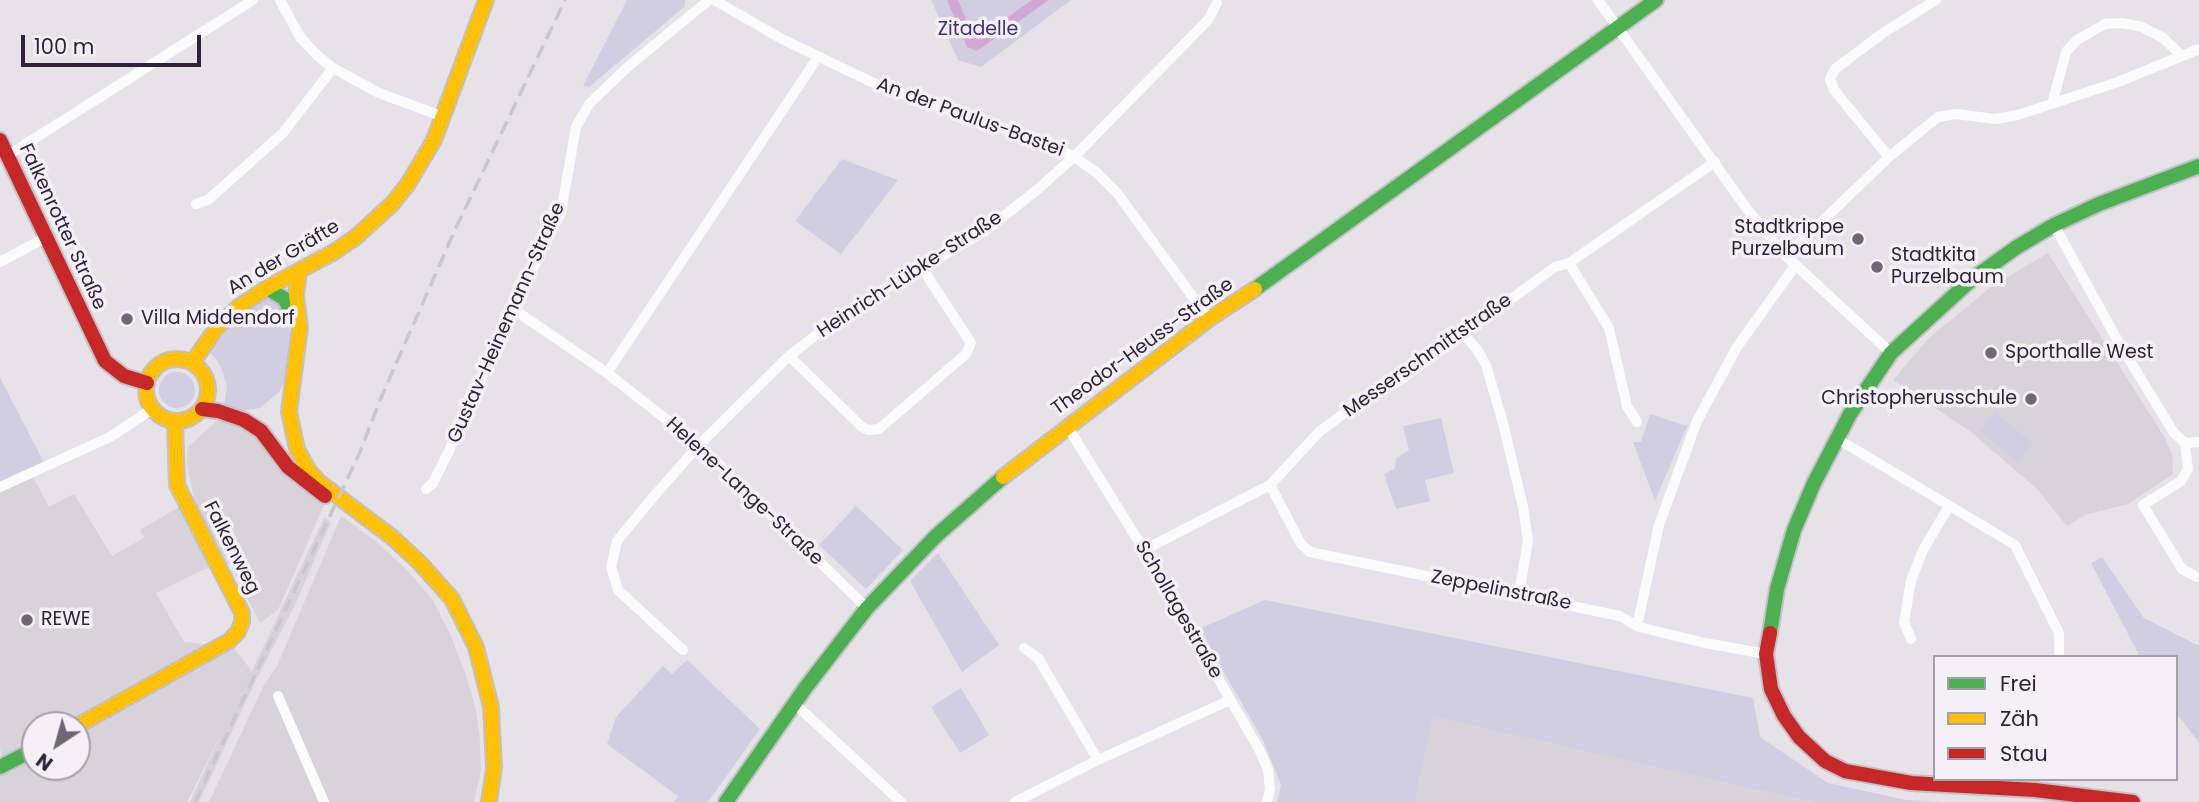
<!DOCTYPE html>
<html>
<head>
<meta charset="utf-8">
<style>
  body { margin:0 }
  #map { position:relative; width:2199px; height:802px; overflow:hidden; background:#e5e3e8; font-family:Poppins,sans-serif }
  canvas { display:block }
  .legend { position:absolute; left:1933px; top:655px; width:245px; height:126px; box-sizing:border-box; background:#f3f1f7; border:2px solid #a59fab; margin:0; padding:9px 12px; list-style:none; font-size:21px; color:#2f2338 }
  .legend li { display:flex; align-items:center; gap:14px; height:35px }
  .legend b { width:35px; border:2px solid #a59fab }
  .north { position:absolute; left:21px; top:711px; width:70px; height:70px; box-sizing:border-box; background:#f3f1f7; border:2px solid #a59fab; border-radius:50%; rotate:216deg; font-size:19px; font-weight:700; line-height:28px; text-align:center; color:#2f2338 }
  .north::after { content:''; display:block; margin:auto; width:24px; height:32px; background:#6f6676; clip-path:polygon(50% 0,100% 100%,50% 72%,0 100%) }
  .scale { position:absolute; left:21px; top:35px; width:180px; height:32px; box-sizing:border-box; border:4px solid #2f2338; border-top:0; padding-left:9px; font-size:21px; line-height:24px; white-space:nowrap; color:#2f2338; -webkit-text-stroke:5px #f3f1f7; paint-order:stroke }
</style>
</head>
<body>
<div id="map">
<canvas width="2199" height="802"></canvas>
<ul class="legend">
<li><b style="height:9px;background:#4caf50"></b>Frei</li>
<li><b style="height:9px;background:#ffc107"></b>Zäh</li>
<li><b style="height:9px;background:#c62828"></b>Stau</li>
</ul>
<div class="north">N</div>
<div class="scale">100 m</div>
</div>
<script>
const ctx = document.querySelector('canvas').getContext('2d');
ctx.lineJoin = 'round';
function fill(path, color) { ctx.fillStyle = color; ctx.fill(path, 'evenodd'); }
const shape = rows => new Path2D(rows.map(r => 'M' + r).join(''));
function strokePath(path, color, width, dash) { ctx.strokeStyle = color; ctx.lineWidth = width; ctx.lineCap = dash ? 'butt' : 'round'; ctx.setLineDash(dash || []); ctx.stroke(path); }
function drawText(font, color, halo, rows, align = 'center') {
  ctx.font = font + ' Poppins,sans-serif'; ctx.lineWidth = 7; ctx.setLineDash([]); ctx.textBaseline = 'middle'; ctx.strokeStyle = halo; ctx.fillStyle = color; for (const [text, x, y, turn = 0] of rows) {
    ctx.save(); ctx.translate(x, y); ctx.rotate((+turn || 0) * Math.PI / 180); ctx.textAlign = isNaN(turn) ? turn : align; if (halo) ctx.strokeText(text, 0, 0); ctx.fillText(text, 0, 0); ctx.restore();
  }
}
fill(shape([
  [2048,253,2165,438,2172,455,2173,474,2128,504,2085,515,2067,526,2037,489,1971,432,1893,380,1930,337,1991,287],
  [218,420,240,426,258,439,274,463,293,482,325,503,278,610,260,623,230,564,202,570,156,593,184,642,233,647,252,671,324,518,331,522,294,607,256,680,199,802,190,802,223,730,187,802,0,802,0,775,4,773,0,747,0,493,33,477,49,507,74,494,112,556,144,538,140,530,194,498,187,465,188,447],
  [35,725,77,725,77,767,35,767],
  [341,516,374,540,404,567,432,599,451,636,465,673,476,710,480,741,481,769,474,802,209,802,263,687,277,666],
  [1433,715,1811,802,1415,802]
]), '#d6d3db');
fill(shape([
  [627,0,685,0,685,2,684,7,589,87,583,86],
  [931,0,1071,0,981,67,958,60],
  [842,159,898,180,841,254,795,221],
  [267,298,275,298,288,315,290,335,285,381,279,392,260,408,241,411,224,406,227,386,222,370,217,360,209,352,230,327,257,303],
  '159 390a18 18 0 1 1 36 0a18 18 0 1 1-36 0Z',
  [0,378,46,466,0,487],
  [1995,412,2033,444,2018,462,1980,431],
  [1650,414,1687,426,1655,501,1633,442,1641,442],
  [1441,418,1454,473,1425,480,1430,501,1396,509,1384,474,1395,468,1396,458,1409,450,1403,426],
  [856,506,903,550,866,589,819,545],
  [938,553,999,645,962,672,910,581],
  [2102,557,2144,618,2199,646,2199,743,2176,712,2176,657,2140,657,2091,563],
  [1265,600,1753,698,1760,737,1828,783,1906,800,1941,802,1811,802,1433,716,1415,802,1277,802,1281,785,1263,740,1199,629],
  [687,660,760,729,708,802,674,802,678,796,607,744,616,717,663,666,672,674],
  [961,688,989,735,960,753,931,707]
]), '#d0cee0');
fill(shape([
  [947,0,958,0,973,37,979,38,1032,0,1049,0,977,51,967,47]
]), '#d0a8d2');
const fast = shape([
  [267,288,285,299,294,320],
  [1255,289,1656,0],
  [1770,633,1777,589,1794,530,1814,483,1850,414,1891,353,1972,279,2017,247,2054,225,2099,204,2199,166],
  [0,767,35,749],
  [726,802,806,687,867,608,936,536,1003,477]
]);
const slow = shape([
  [299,272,296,295,300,327,289,412,297,449,309,471,319,482,393,538,420,563,452,599,476,647,491,707,494,768,489,802],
  '146 390a31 31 0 1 1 62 0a31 31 0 1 1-62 0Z',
  [192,363,216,329,237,308,267,288,334,252,356,237,393,203,408,184,434,140,486,0],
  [1003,477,1209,319,1255,289],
  [77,726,229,641,238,632,242,622,242,613,177,485,175,422]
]);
const jam = shape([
  [0,140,105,361,124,376,147,383],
  [202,409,218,411,244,420,261,431,288,467,325,496],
  [1770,633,1766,654,1771,689,1784,716,1799,737,1825,761,1845,771,1911,783,2035,790,2133,802]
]);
strokePath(fast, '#c3c0c7', 18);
strokePath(slow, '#c3c0c7', 18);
strokePath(jam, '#c3c0c7', 18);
strokePath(shape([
  [280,0,300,37,318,56,333,68,379,93,444,117],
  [714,0,782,39,882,87,1047,143,1074,157,1096,172,1117,193,1209,319],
  [1598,0,1747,209,1786,256,1891,353],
  [2052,104,2066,52,2077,40,2105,24,2122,23,2142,27,2163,38,2181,55],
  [7,156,253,0],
  [1889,157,1834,90,1830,79,1835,69,1883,33,1936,0],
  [196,204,208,200,283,133,333,68],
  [2054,225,2118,341,2174,433,2185,443,2188,469,2181,481,2143,505,2182,569,2197,577],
  [1786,256,1889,157,1938,117,1956,114,1995,119,2018,115,2118,82,2199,49],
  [0,262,45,238],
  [1569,263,1609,328,1627,406,1637,422],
  [513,309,607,373,699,445,867,608],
  [1464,334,1478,351,1486,365,1503,423,1523,507,1528,541,1519,594],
  [789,356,861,426,868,430,879,429,966,354,971,343,922,268],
  [607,373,818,57],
  [1067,426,1144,550,1260,751,1268,770,1270,789,1267,802],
  [1836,438,2015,545,2059,633,2059,655],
  [2185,443,2199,442],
  [1270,485,1301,544,1310,552,1620,616,1637,626,1647,629,1705,643,1766,654],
  [0,487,110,437,152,409],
  [426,489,433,483,448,453,513,309,561,212,576,127,589,104,630,65,709,0],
  [1144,550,1270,485,1320,431,1353,407,1399,381,1555,267,1569,263,1715,162],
  [1637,626,1659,525,1697,421,1737,347,1795,266],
  [1911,639,1904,622,1911,581,1922,552,1949,506],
  [1024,648,1038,658,1098,760],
  [683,650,618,590,611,567,617,541,655,495,699,445,789,356,850,309,984,232,1038,189,1074,157,1208,20,1217,3],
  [278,696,324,802],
  [794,703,901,802],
  [1015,802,1098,760,1230,700]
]), '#fbfbfc', 10);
strokePath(fast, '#4caf50', 14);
strokePath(slow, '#ffc107', 14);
strokePath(jam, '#c62828', 14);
strokePath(shape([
  [195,802,360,452,380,400,455,230,565,0]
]), '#c8c7c9', 3.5, [14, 7]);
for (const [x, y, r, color] of [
  [1858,239,7,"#6f6676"],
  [1877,267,7,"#6f6676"],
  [127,319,7,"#6f6676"],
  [1991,353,7,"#6f6676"],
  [2031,399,7,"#6f6676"],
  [27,620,7,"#6f6676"]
]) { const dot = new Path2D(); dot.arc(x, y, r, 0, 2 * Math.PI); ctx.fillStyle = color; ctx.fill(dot); strokePath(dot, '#f3f1f7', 2.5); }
drawText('19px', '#3d326a', '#f3f1f7', [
  ["Zitadelle",978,30]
]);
drawText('19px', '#2f2338', '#f3f1f7', [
  ["An der Paulus-Bastei",970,118,20],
  ["Falkenrotter Straße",62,227,65],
  ["An der Gräfte",284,258,-31],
  ["Heinrich-Lübke-Straße",910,275,-33],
  ["Gustav-Heinemann-Straße",507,323,-66],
  ["Theodor-Heuss-Straße",1143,347,-36],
  ["Messerschmittstraße",1428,356,-35],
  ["Helene-Lange-Straße",744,492,43],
  ["Falkenweg",231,548,63],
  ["Zeppelinstraße",1501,591,11],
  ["Schollagestraße",1178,610,60]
]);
drawText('19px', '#2f2338', '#f3f1f7', [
  ["Stadtkrippe",1844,228,"right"],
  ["Purzelbaum",1844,250,"right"],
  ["Stadtkita",1891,256],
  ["Purzelbaum",1891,278],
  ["Villa Middendorf",141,319],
  ["Sporthalle West",2005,353],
  ["Christopherusschule",2017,399,"right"],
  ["REWE",41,620]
], 'left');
</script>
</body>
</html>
